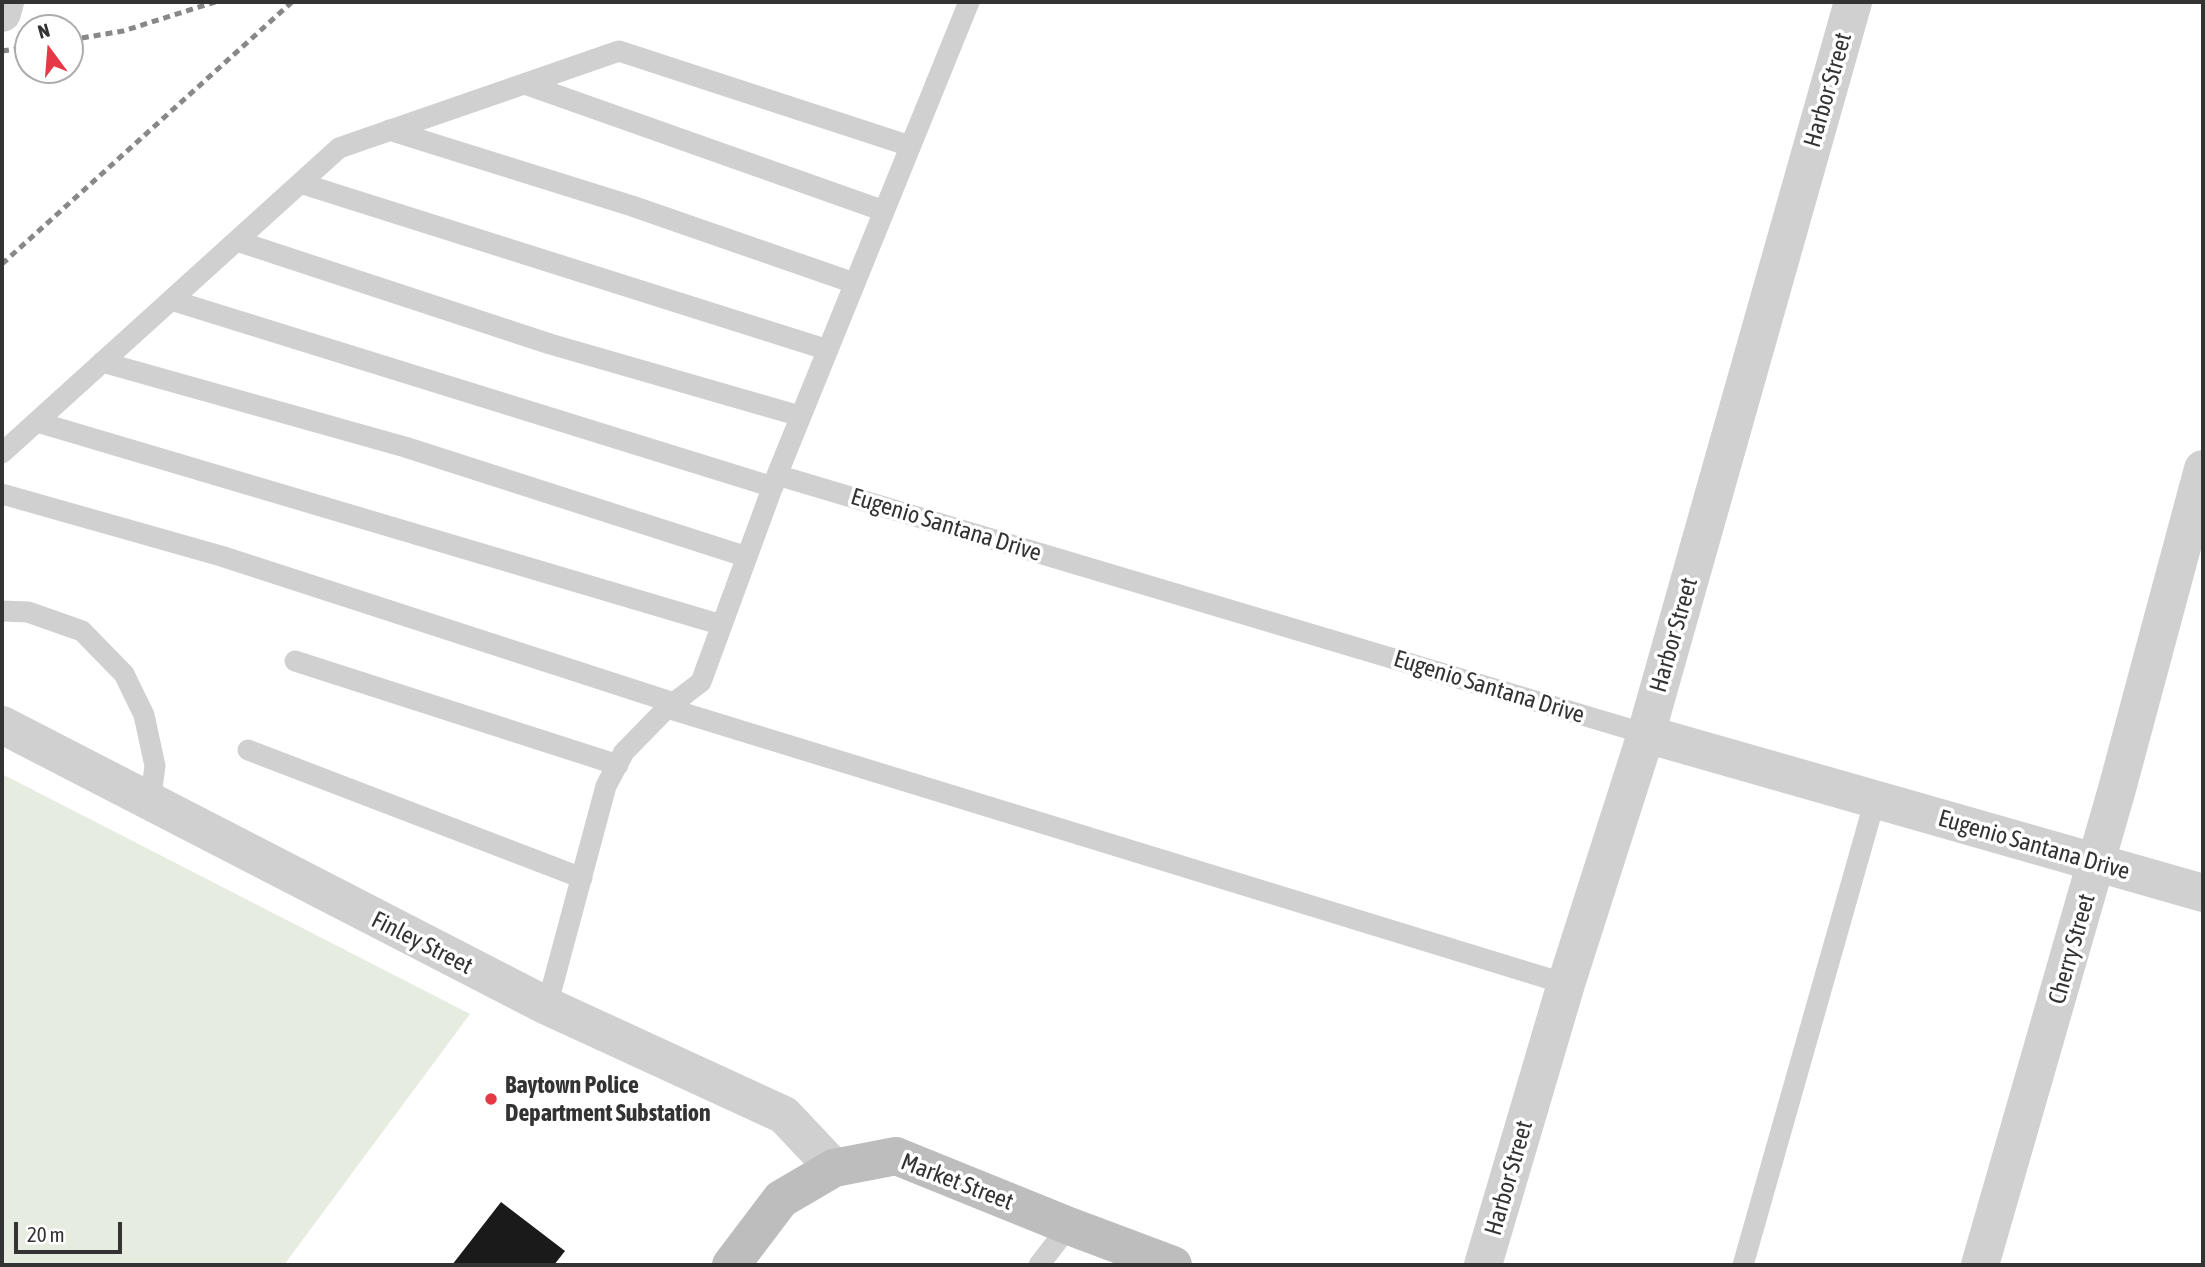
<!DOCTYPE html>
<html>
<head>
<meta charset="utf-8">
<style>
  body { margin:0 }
  #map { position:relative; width:2205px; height:1267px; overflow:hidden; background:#fff; font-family:"Asap Condensed",sans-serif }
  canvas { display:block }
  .frame { position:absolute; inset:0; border:4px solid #333; pointer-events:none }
  .north { position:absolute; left:14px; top:14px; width:70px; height:70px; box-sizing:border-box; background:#fff; border:2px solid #adadad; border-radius:50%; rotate:344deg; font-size:19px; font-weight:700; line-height:28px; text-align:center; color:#333 }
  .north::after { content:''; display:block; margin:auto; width:24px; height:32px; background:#e63946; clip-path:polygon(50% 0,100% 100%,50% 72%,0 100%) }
  .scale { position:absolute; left:14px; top:1222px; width:108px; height:32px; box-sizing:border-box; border:4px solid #333; border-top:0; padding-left:9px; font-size:21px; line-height:24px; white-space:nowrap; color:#333; -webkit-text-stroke:5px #fff; paint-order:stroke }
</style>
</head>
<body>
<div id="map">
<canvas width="2205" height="1267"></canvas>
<div class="frame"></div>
<div class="north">N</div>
<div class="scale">20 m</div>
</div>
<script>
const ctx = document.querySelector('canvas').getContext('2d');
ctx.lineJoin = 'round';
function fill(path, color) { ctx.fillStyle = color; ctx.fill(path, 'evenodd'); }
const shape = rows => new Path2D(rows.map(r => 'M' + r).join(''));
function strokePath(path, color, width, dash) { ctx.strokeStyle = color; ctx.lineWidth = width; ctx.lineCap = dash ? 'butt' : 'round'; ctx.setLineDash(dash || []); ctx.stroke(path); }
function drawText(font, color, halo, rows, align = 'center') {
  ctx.font = font + ' "Asap Condensed",sans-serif'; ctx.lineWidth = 7; ctx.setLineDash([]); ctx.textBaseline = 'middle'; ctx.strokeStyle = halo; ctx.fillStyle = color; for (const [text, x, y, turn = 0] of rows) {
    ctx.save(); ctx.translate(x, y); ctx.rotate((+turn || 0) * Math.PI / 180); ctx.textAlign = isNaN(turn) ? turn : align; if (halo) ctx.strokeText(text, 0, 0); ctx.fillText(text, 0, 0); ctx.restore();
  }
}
fill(shape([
  [2,774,470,1014,284,1265,2,1265]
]), '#e6ecdf');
fill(shape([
  [501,1202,565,1251,554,1265,452,1265]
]), '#1a1a1a');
strokePath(shape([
  [525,84,884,211],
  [389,130,632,206,854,283],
  [300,183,828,350],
  [237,241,550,344,800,416],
  [171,300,773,487],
  [102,362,405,447,747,557],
  [37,422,722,625],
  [2,453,339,148,619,51,910,146],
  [777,475,1646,734],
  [2,494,221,556,674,703],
  [2,611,28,612,82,631,124,674,144,715,155,766,150,803],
  [295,661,618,765],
  [667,708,1566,984],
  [248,750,582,878],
  [547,1006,606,786,624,752,667,708,701,682,777,475,969,2],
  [1039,1265,1069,1226],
  [1743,1265,1875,800]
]), '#d0d0d0', 21);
strokePath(shape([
  [2,13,5,2],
  [2,725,547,1006,784,1115,834,1168],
  [1646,734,2203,893],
  [1483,1265,1566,984,1646,734,1853,2],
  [1980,1265,2117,789,2203,469]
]), '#d0d0d0', 38);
strokePath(shape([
  [731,1265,781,1199,834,1168,896,1156,1069,1226,1173,1265]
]), '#bdbdbd', 38);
strokePath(shape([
  [70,40,123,31,215,2],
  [2,51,28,47],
  [2,264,292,2]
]), '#888', 5, [7, 5]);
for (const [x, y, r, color] of [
  [491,1099,7,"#e63946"]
]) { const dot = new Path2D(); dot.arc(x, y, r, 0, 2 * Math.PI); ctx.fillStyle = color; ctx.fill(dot); strokePath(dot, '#fff', 2.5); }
drawText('24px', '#333', '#fff', [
  ["Harbor Street",1828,90,-74],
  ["Eugenio Santana Drive",946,525,17],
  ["Harbor Street",1674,635,-74],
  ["Eugenio Santana Drive",1489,687,17],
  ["Eugenio Santana Drive",2034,845,16],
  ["Finley Street",422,943,27],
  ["Cherry Street",2072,949,-74],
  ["Harbor Street",1509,1178,-74],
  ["Market Street",957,1182,21]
]);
drawText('bold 24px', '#333', '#fff', [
  ["Baytown Police",505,1085],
  ["Department Substation",505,1113]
], 'left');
</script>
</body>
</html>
